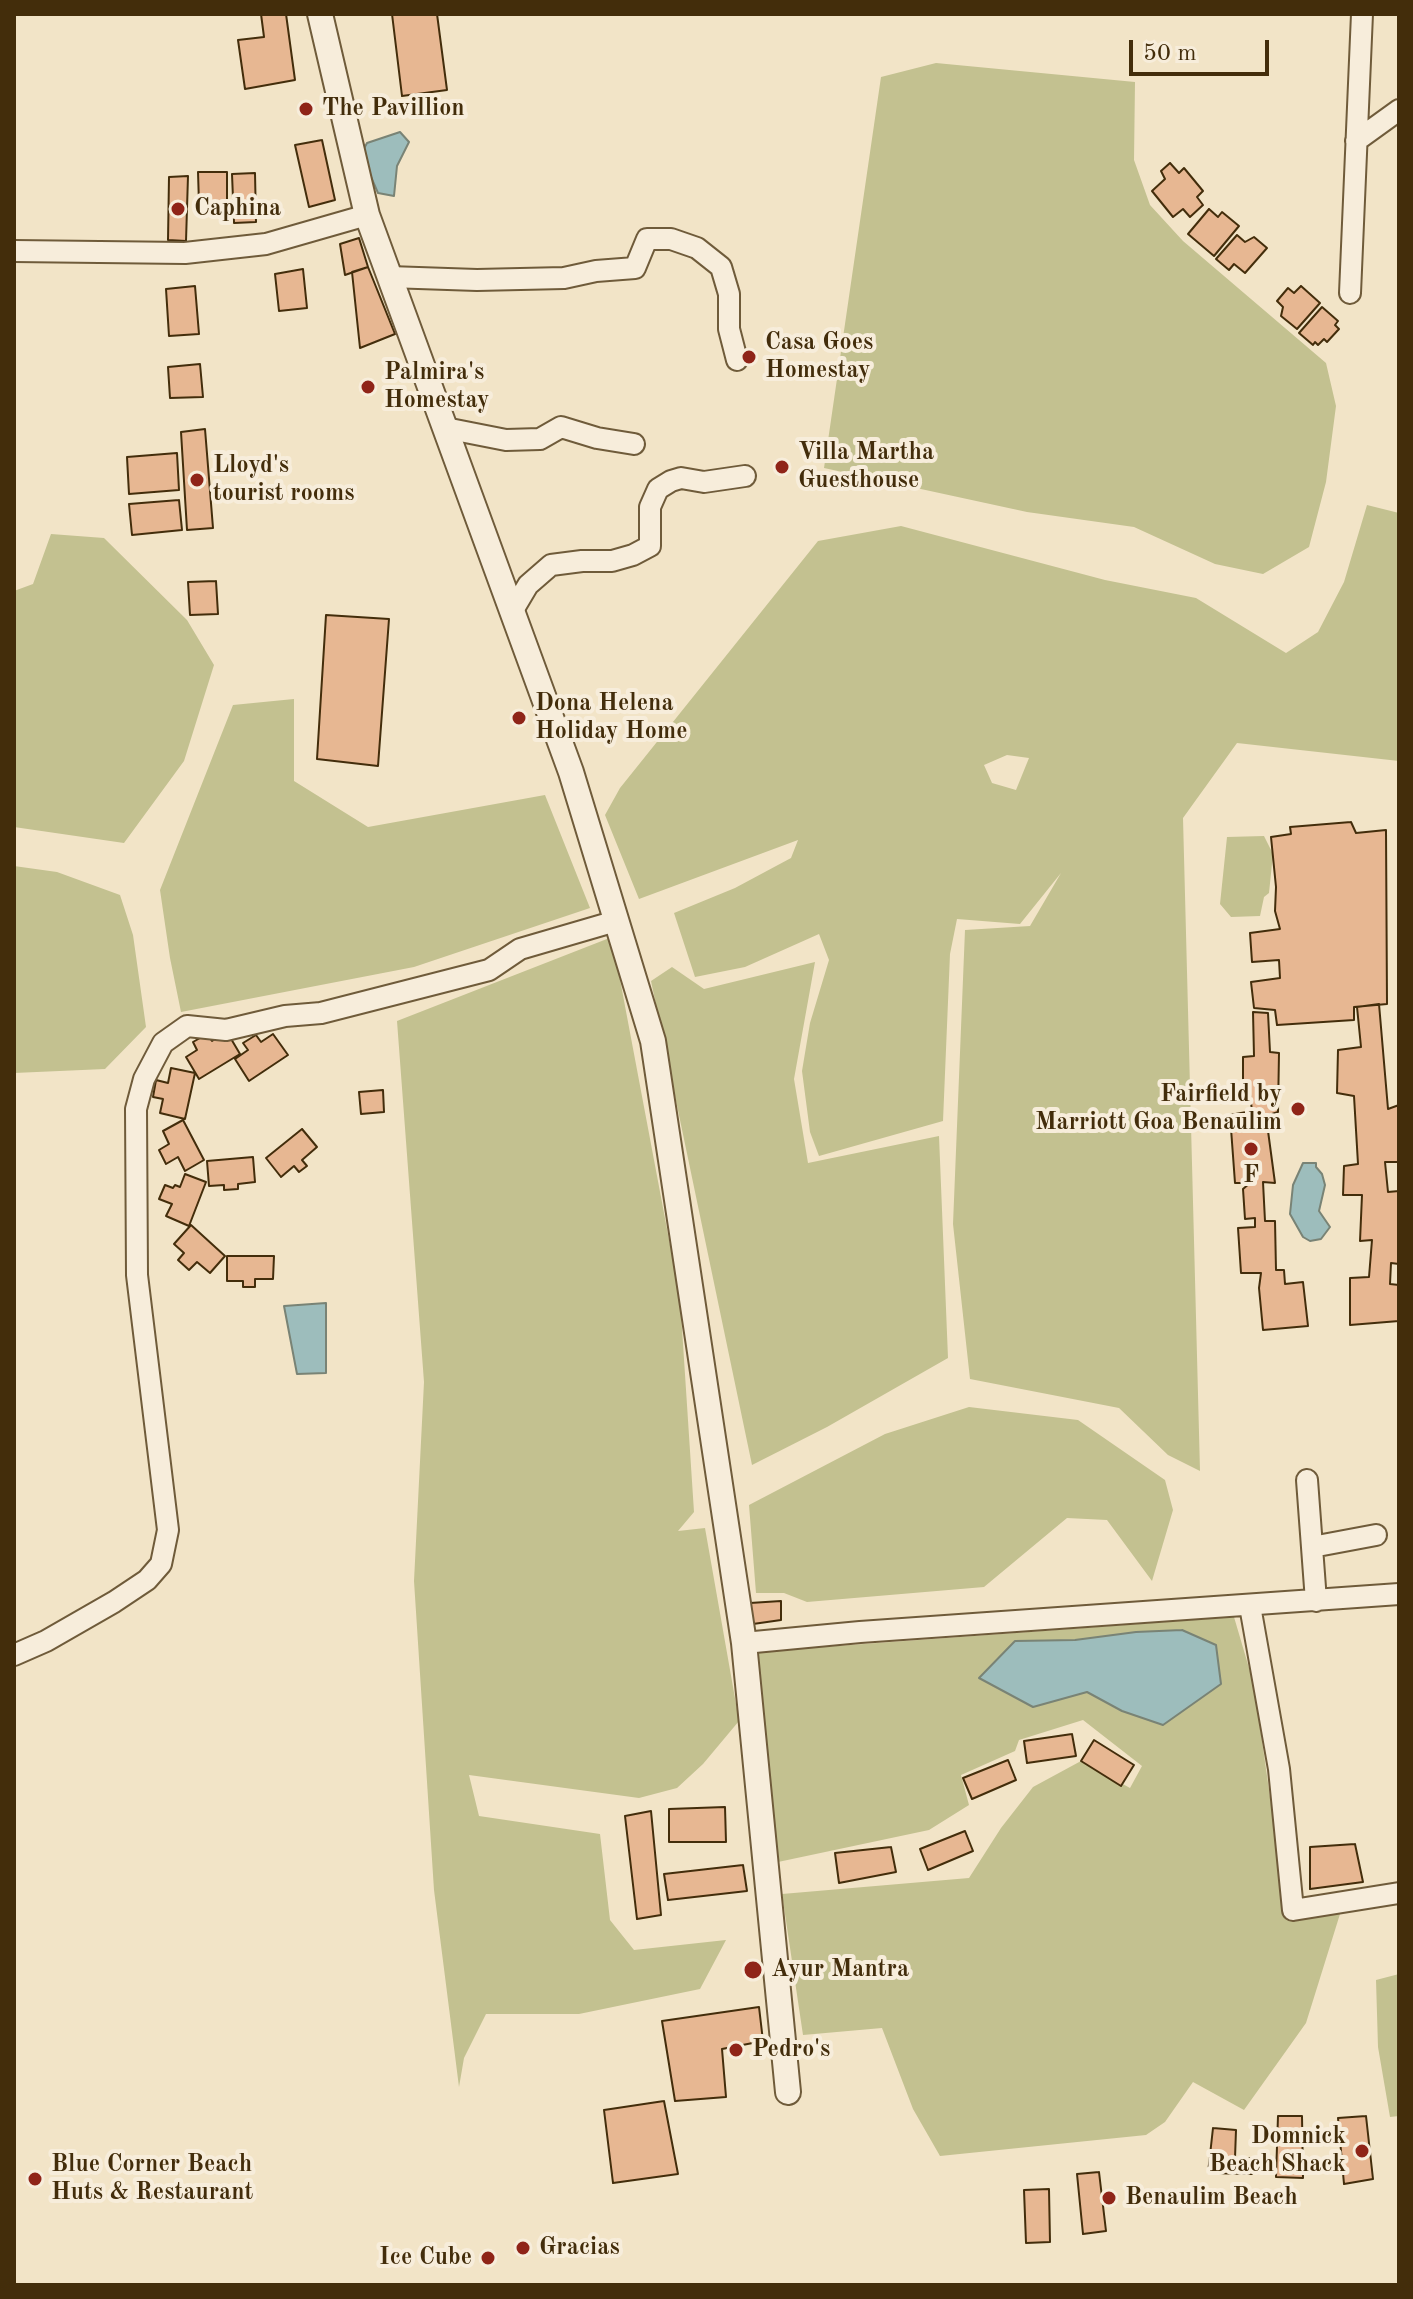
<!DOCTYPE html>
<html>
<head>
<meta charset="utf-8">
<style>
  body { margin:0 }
  #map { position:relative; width:1413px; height:2299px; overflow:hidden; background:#f2e4c7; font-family:"Old Standard TT",serif }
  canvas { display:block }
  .frame { position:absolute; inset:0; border:16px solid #432d0b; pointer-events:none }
  .scale { position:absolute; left:1129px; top:40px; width:140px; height:36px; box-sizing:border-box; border:4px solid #432d0b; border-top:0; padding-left:10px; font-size:24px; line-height:28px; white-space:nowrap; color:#432d0b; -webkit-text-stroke:6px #f7eddb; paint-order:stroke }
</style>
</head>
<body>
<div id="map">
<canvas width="1413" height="2299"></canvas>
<div class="frame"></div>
<div class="scale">50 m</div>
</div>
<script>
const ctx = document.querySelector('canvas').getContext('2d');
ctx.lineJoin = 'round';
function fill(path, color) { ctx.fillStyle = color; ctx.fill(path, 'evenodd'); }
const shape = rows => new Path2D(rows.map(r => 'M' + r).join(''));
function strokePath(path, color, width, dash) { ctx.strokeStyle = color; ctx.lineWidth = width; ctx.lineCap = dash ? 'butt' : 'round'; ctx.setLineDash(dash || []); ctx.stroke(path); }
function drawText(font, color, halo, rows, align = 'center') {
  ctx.font = font + ' "Old Standard TT",serif'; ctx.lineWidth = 8; ctx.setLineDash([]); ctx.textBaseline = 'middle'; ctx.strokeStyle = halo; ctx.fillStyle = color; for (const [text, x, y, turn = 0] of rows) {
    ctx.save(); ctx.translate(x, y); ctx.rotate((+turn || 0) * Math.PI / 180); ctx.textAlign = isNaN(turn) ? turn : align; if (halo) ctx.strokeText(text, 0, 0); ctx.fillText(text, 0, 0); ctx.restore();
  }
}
fill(shape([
  [936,63,1135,82,1134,160,1150,205,1183,241,1326,363,1336,406,1326,482,1309,547,1263,574,1215,564,1134,527,1027,512,824,468,881,77],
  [1367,505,1399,513,1399,761,1237,743,1183,818,1200,1471,1168,1455,1119,1408,970,1379,953,1224,965,930,1030,926,1061,873,1020,924,957,919,950,954,943,1121,819,1156,810,1132,802,1071,810,1023,829,960,819,934,745,967,695,977,674,913,735,888,791,858,798,840,639,899,605,815,620,788,818,541,901,526,1105,580,1196,598,1286,653,1318,632,1344,582],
  [1007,755,1029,758,1016,790,992,783,984,765],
  [51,534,104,538,187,620,214,665,184,761,124,843,14,827,14,591,33,584],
  [294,699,294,781,368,827,545,795,590,908,414,967,181,1012,170,958,160,890,233,705],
  [1264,836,1273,854,1269,893,1264,897,1260,916,1231,917,1220,904,1227,837],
  [14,866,57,872,120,895,133,935,146,1027,105,1069,14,1073],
  [612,937,680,1298,694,1512,678,1531,705,1528,739,1721,703,1764,677,1788,639,1798,469,1775,479,1816,600,1834,610,1920,634,1950,726,1940,700,1989,579,2014,486,2014,464,2058,459,2087,434,1890,414,1581,424,1382,397,1021],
  [815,962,794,1079,808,1163,939,1136,948,1358,827,1427,752,1465,651,981,672,967,704,989],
  [969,1407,1078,1420,1165,1480,1173,1510,1152,1581,1107,1520,1067,1518,984,1587,807,1602,784,1593,756,1593,749,1505,885,1434],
  [1234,1617,1254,1685,1287,1916,1340,1914,1306,2023,1244,2110,1193,2082,1165,2122,1146,2135,940,2156,913,2109,882,2028,803,2035,782,1894,969,1878,1001,1828,1033,1787,1081,1761,1130,1788,1142,1766,1083,1720,1019,1740,1015,1751,961,1775,969,1805,929,1830,778,1862,754,1652],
  [1399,1974,1399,2116,1390,2117,1378,2047,1376,1980]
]), '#c3c190');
const water = shape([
  [400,132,409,142,397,166,394,196,378,193,361,154,367,143,400,132],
  [1303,1163,1316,1163,1316,1167,1322,1174,1325,1185,1319,1211,1330,1227,1321,1239,1310,1241,1303,1237,1290,1214,1293,1185,1303,1163],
  [326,1303,326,1373,297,1374,284,1306,326,1303],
  [1182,1630,1216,1645,1221,1684,1163,1725,1122,1711,1087,1692,1033,1707,979,1678,1015,1641,1075,1640,1136,1632,1182,1630]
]);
fill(water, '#9dbdbc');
strokePath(water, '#798375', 2);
const building = shape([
  [261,14,286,14,295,80,245,89,238,40,264,37,261,14],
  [392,14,437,14,447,90,402,96,392,14],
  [322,140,335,200,309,207,295,145,322,140],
  [1170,163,1179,173,1184,168,1203,191,1197,197,1203,205,1190,217,1183,209,1173,217,1152,191,1165,179,1161,171,1170,163],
  [198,172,227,172,227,202,199,204,198,172],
  [255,173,256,222,234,223,232,174,255,173],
  [188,176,186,241,168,240,169,177,188,176],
  [1209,209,1218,217,1222,212,1239,226,1214,256,1188,234,1209,209],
  [1237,235,1245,242,1254,237,1267,248,1245,273,1234,264,1229,270,1216,259,1237,235],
  [359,238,368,267,345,275,340,244,359,238],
  [368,267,395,334,360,348,352,272,368,267],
  [303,269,307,308,279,311,275,274,303,269],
  [195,286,199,334,169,336,166,289,195,286],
  [1301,286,1320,303,1297,329,1281,316,1283,307,1277,301,1288,288,1294,293,1301,286],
  [1322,307,1338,321,1335,325,1339,329,1327,342,1324,339,1318,345,1315,342,1313,345,1299,333,1322,307],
  [200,364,203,397,170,398,168,367,200,364],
  [205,429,213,528,187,530,181,432,205,429],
  [177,453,179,490,129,494,127,457,177,453],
  [179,500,182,530,132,535,129,504,179,500],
  [216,581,218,614,190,615,188,582,216,581],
  [326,615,389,619,378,766,317,759,326,615],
  [1351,822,1356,833,1386,830,1387,1004,1354,1007,1354,1020,1277,1025,1275,1010,1254,1008,1251,982,1280,978,1279,960,1252,962,1250,933,1280,929,1275,911,1276,887,1271,837,1291,834,1290,827,1351,822],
  [1379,1004,1388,1109,1399,1105,1398,1162,1385,1162,1388,1192,1399,1191,1399,1264,1391,1263,1390,1284,1399,1285,1399,1321,1350,1325,1350,1278,1369,1277,1372,1240,1360,1241,1362,1195,1343,1195,1344,1166,1358,1164,1354,1096,1337,1093,1338,1050,1361,1047,1357,1007,1379,1004],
  [1253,1012,1268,1013,1270,1052,1279,1053,1278,1112,1266,1116,1275,1183,1263,1182,1265,1221,1275,1221,1276,1270,1284,1270,1285,1284,1303,1282,1308,1326,1263,1330,1259,1288,1261,1273,1241,1273,1238,1228,1255,1227,1255,1218,1245,1219,1243,1189,1250,1183,1235,1183,1230,1115,1252,1111,1250,1094,1243,1094,1243,1057,1254,1056,1253,1012],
  [227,1032,240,1054,199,1079,186,1057,197,1050,193,1042,207,1034,212,1041,227,1032],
  [273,1034,288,1055,249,1081,235,1059,248,1050,243,1043,256,1035,261,1042,273,1034],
  [171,1068,195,1073,185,1119,160,1113,163,1099,153,1097,156,1080,168,1083,171,1068],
  [383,1090,384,1112,361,1114,359,1092,383,1090],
  [183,1120,204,1160,185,1171,178,1157,166,1164,159,1150,169,1144,163,1131,183,1120],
  [302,1129,317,1147,302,1160,307,1166,299,1172,294,1166,281,1177,266,1158,302,1129],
  [253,1157,255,1182,238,1184,238,1189,224,1190,224,1185,209,1186,207,1161,253,1157],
  [185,1174,206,1182,189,1226,166,1216,172,1204,159,1199,165,1185,173,1188,175,1185,180,1187,185,1174],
  [191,1225,225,1256,210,1273,197,1262,189,1270,178,1260,184,1253,174,1244,191,1225],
  [227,1256,274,1256,273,1279,255,1279,255,1287,243,1287,243,1281,227,1281,227,1256],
  [781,1601,781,1620,753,1624,750,1603,781,1601],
  [1072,1734,1076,1756,1027,1763,1024,1741,1072,1734],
  [1094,1740,1134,1765,1121,1786,1081,1761,1094,1740],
  [1008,1760,1016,1780,972,1799,963,1778,1008,1760],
  [725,1807,726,1842,669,1842,669,1809,725,1807],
  [651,1811,661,1915,637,1919,625,1816,651,1811],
  [965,1831,973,1851,928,1870,920,1849,965,1831],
  [1355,1844,1363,1882,1310,1889,1310,1847,1355,1844],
  [891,1847,896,1872,839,1883,835,1853,891,1847],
  [743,1865,747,1891,668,1900,664,1874,743,1865],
  [759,2007,763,2041,722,2049,726,2097,675,2101,662,2021,759,2007],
  [664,2101,678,2174,613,2183,604,2110,664,2101],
  [1278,2116,1302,2116,1303,2178,1276,2177,1278,2116],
  [1366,2116,1373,2179,1344,2184,1338,2118,1366,2116],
  [1213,2128,1236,2130,1235,2158,1252,2158,1252,2174,1208,2173,1213,2128],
  [1099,2172,1106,2231,1083,2234,1077,2174,1099,2172],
  [1049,2189,1050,2242,1026,2243,1024,2190,1049,2189]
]);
fill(building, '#e7b792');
strokePath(building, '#432d0b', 2);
const minor = shape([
  [1356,141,1399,110],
  [14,251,185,253,266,244,367,215],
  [389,277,477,280,564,278,596,271,635,268,647,239,671,239,697,248,721,267,729,294,729,329,737,360],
  [1350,293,1362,14],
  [445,428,506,440,540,439,561,427,597,438,634,444],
  [512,612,528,585,551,565,582,561,612,561,633,555,650,546,650,507,658,489,671,481,681,478,704,482,745,476],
  [1307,1480,1316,1601],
  [1312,1547,1376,1535],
  [1250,1606,1279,1769,1293,1910,1399,1893],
  [744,1643,860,1632,1399,1594],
  [14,1655,46,1641,114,1602,147,1580,161,1564,168,1530,137,1275,136,1109,144,1079,163,1043,187,1026,226,1030,285,1016,321,1013,489,970,520,949,616,921]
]);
const tertiary = shape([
  [320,14,367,215,571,772,653,1041,744,1643,788,2092]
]);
strokePath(minor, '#6f5b3a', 24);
strokePath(tertiary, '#6f5b3a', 28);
strokePath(minor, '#f7eddb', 20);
strokePath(tertiary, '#f7eddb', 24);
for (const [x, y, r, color] of [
  [306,109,8,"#8f2418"],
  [178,209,8,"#8f2418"],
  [749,357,8,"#8f2418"],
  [368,387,8,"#8f2418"],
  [782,467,8,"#8f2418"],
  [197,480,8,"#8f2418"],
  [519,718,8,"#8f2418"],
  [1298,1109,8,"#8f2418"],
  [1251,1149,8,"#8f2418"],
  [753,1970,10,"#8f2418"],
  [736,2050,8,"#8f2418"],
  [1362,2151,8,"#8f2418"],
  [35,2179,8,"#8f2418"],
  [1109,2198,8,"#8f2418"],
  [523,2248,8,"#8f2418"],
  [488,2258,8,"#8f2418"]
]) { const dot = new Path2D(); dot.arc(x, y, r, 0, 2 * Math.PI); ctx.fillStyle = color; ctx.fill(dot); strokePath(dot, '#f7eddb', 3); }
drawText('bold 24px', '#432d0b', '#f7eddb', [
  ["The Pavillion",322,109],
  ["Caphina",194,209],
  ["Casa Goes",765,343],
  ["Homestay",765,371],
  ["Palmira's",384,373],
  ["Homestay",384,401],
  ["Villa Martha",798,453],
  ["Guesthouse",798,481],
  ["Lloyd's",213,466],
  ["tourist rooms",213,494],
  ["Dona Helena",535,704],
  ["Holiday Home",535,732],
  ["Fairfield by",1282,1095,"right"],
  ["Marriott Goa Benaulim",1282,1123,"right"],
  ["F",1251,1176,"center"],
  ["Ayur Mantra",771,1970],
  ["Pedro's",752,2050],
  ["Domnick",1346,2137,"right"],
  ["Beach Shack",1346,2165,"right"],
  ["Blue Corner Beach",51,2165],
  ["Huts & Restaurant",51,2193],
  ["Benaulim Beach",1125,2198],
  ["Gracias",539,2248],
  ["Ice Cube",472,2258,"right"]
], 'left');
</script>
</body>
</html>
